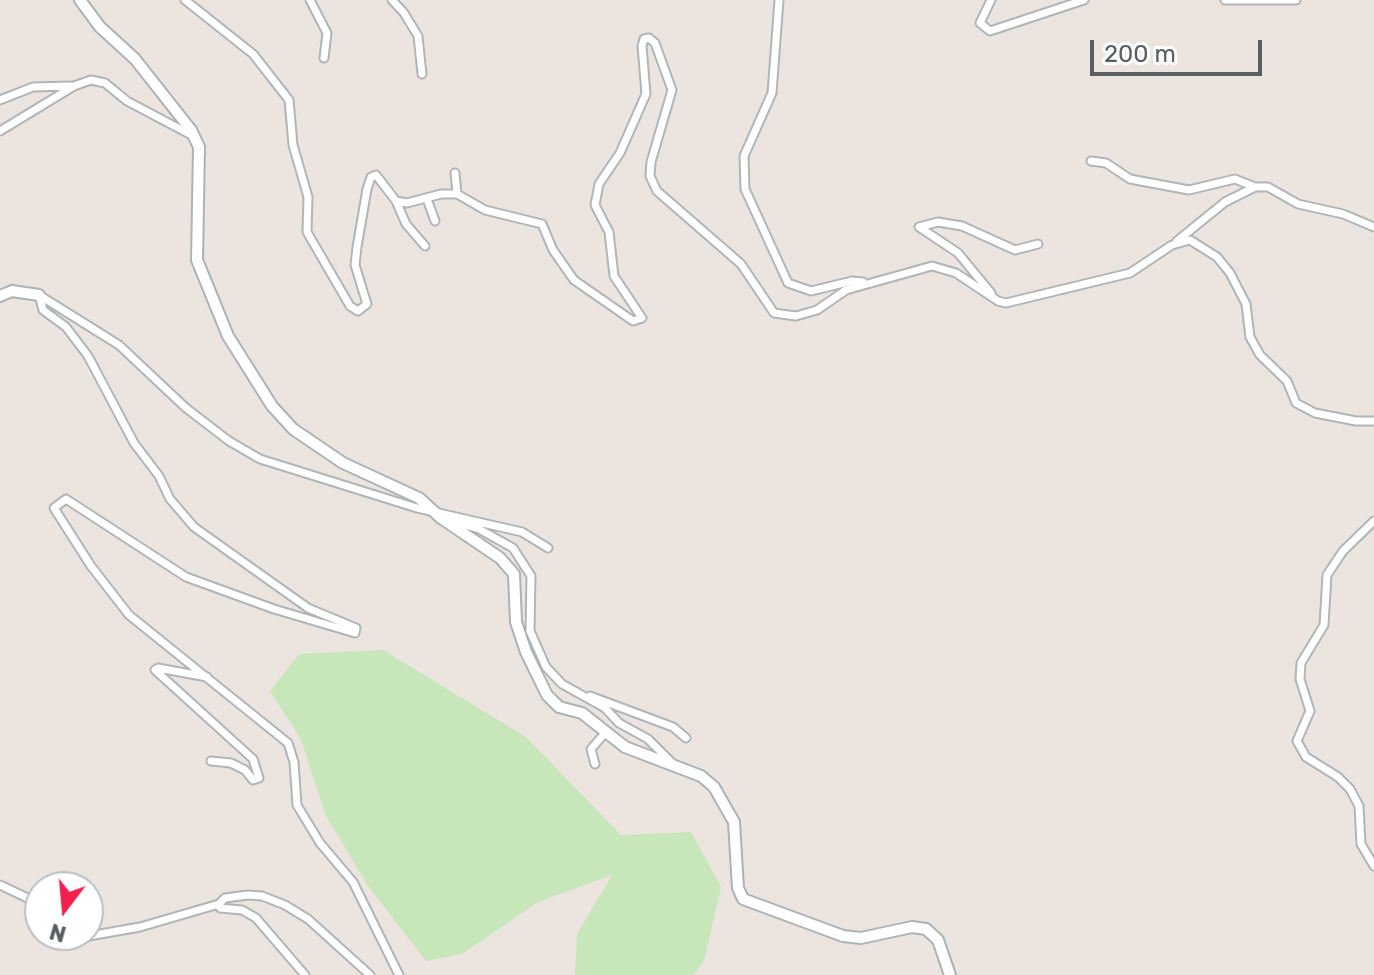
<!DOCTYPE html>
<html>
<head>
<meta charset="utf-8">
<style>
  body { margin:0 }
  #map { position:relative; width:1374px; height:975px; overflow:hidden; background:#ece5df; font-family:Rubik,sans-serif }
  canvas { display:block }
  .north { position:absolute; left:24px; top:871px; width:80px; height:80px; box-sizing:border-box; background:#fff; border:2px solid #bcbfc0; border-radius:50%; rotate:196deg; font-size:22px; font-weight:700; line-height:32px; text-align:center; color:#585f61 }
  .north::after { content:''; display:block; margin:auto; width:28px; height:36px; background:#f0214f; clip-path:polygon(50% 0,100% 100%,50% 72%,0 100%) }
  .scale { position:absolute; left:1090px; top:40px; width:172px; height:36px; box-sizing:border-box; border:4px solid #585f61; border-top:0; padding-left:10px; font-size:24px; line-height:28px; white-space:nowrap; color:#585f61; -webkit-text-stroke:6px #fff; paint-order:stroke }
</style>
</head>
<body>
<div id="map">
<canvas width="1374" height="975"></canvas>
<div class="north">N</div>
<div class="scale">200 m</div>
</div>
<script>
const ctx = document.querySelector('canvas').getContext('2d');
ctx.lineJoin = 'round';
function fill(path, color) { ctx.fillStyle = color; ctx.fill(path, 'evenodd'); }
const shape = rows => new Path2D(rows.map(r => 'M' + r).join(''));
function strokePath(path, color, width, dash) { ctx.strokeStyle = color; ctx.lineWidth = width; ctx.lineCap = dash ? 'butt' : 'round'; ctx.setLineDash(dash || []); ctx.stroke(path); }
fill(shape([
  [383,650,526,737,621,835,691,832,721,887,704,960,694,975,575,975,577,934,612,875,538,902,462,954,426,961,368,886,325,814,301,739,270,691,299,654]
]), '#c7e6ba');
const street = shape([
  [185,0,253,54,289,100,293,145,308,197,307,232,350,306,358,311,367,304,355,265,357,247,367,189,371,177,376,175,396,201,407,203,441,194,457,194,485,210,542,224,553,250,574,280,633,321,642,318,614,276,609,232,595,205,599,184,620,153,646,94,642,46,644,39,649,38,655,43,672,90,651,162,650,176,657,191,741,264,774,313,796,316,817,310,846,290,932,266,956,273,998,301,1006,303,1130,273,1172,245,1190,240,1217,257,1230,273,1246,304,1250,337,1260,355,1287,381,1296,403,1315,413,1356,421,1374,421],
  [310,0,327,33,324,58],
  [392,0,404,13,418,36,422,74],
  [779,0,772,93,744,156,745,189,788,283,811,291,852,281,863,282],
  [991,0,980,23,990,31,1084,0],
  [1225,0,1296,0],
  [0,100,33,87,71,86],
  [0,131,74,86,91,80,105,83,127,101,195,137],
  [1091,161,1106,163,1130,179,1189,190,1235,179,1255,187],
  [455,173,457,194],
  [427,199,435,221],
  [396,201,406,224,425,246],
  [1177,241,1225,202,1255,187,1268,187,1298,204,1343,214,1374,227],
  [991,293,958,253,919,227,938,222,962,226,1015,250,1038,244],
  [448,520,479,529,513,548,531,576,530,631,546,667,562,684,605,708,619,723,648,739,672,763],
  [1374,521,1343,551,1327,575,1324,625,1301,663,1300,679,1310,711,1297,741,1306,757,1338,777,1350,789,1359,806,1361,844,1374,866],
  [207,677,158,668,155,670,253,759,259,778,253,780,245,770,231,763,211,761],
  [590,696,673,727,686,738],
  [595,764,591,749,605,733],
  [0,885,40,904],
  [66,935,83,937,140,927,219,904],
  [305,975,256,918,242,910,220,908,219,904,225,898,248,895,262,896,285,905,308,919,370,975],
  [399,975,353,882,320,843,297,805,294,762,288,743,129,615,91,566,54,508,66,499,186,577,274,609,355,633,356,628,308,608,194,527,170,499,159,476,134,443,88,356,66,327,43,310,39,295,119,345,186,408,229,441,260,459,417,508,522,532,548,548]
]);
const secondary = shape([
  [80,0,100,27,135,59,191,130,199,147,197,260,228,336,272,406,293,429,343,463,419,498,441,518,500,558,514,574,516,622,526,652,547,695,559,707,582,713,625,747,701,776,714,787,734,822,738,888,743,899,843,936,861,938,912,927,926,929,938,940,950,975],
  [0,296,12,291,39,295]
]);
strokePath(street, '#b0b5b8', 11);
strokePath(secondary, '#acb3b6', 14);
strokePath(street, '#fff', 7);
strokePath(secondary, '#fff', 10);
</script>
</body>
</html>
